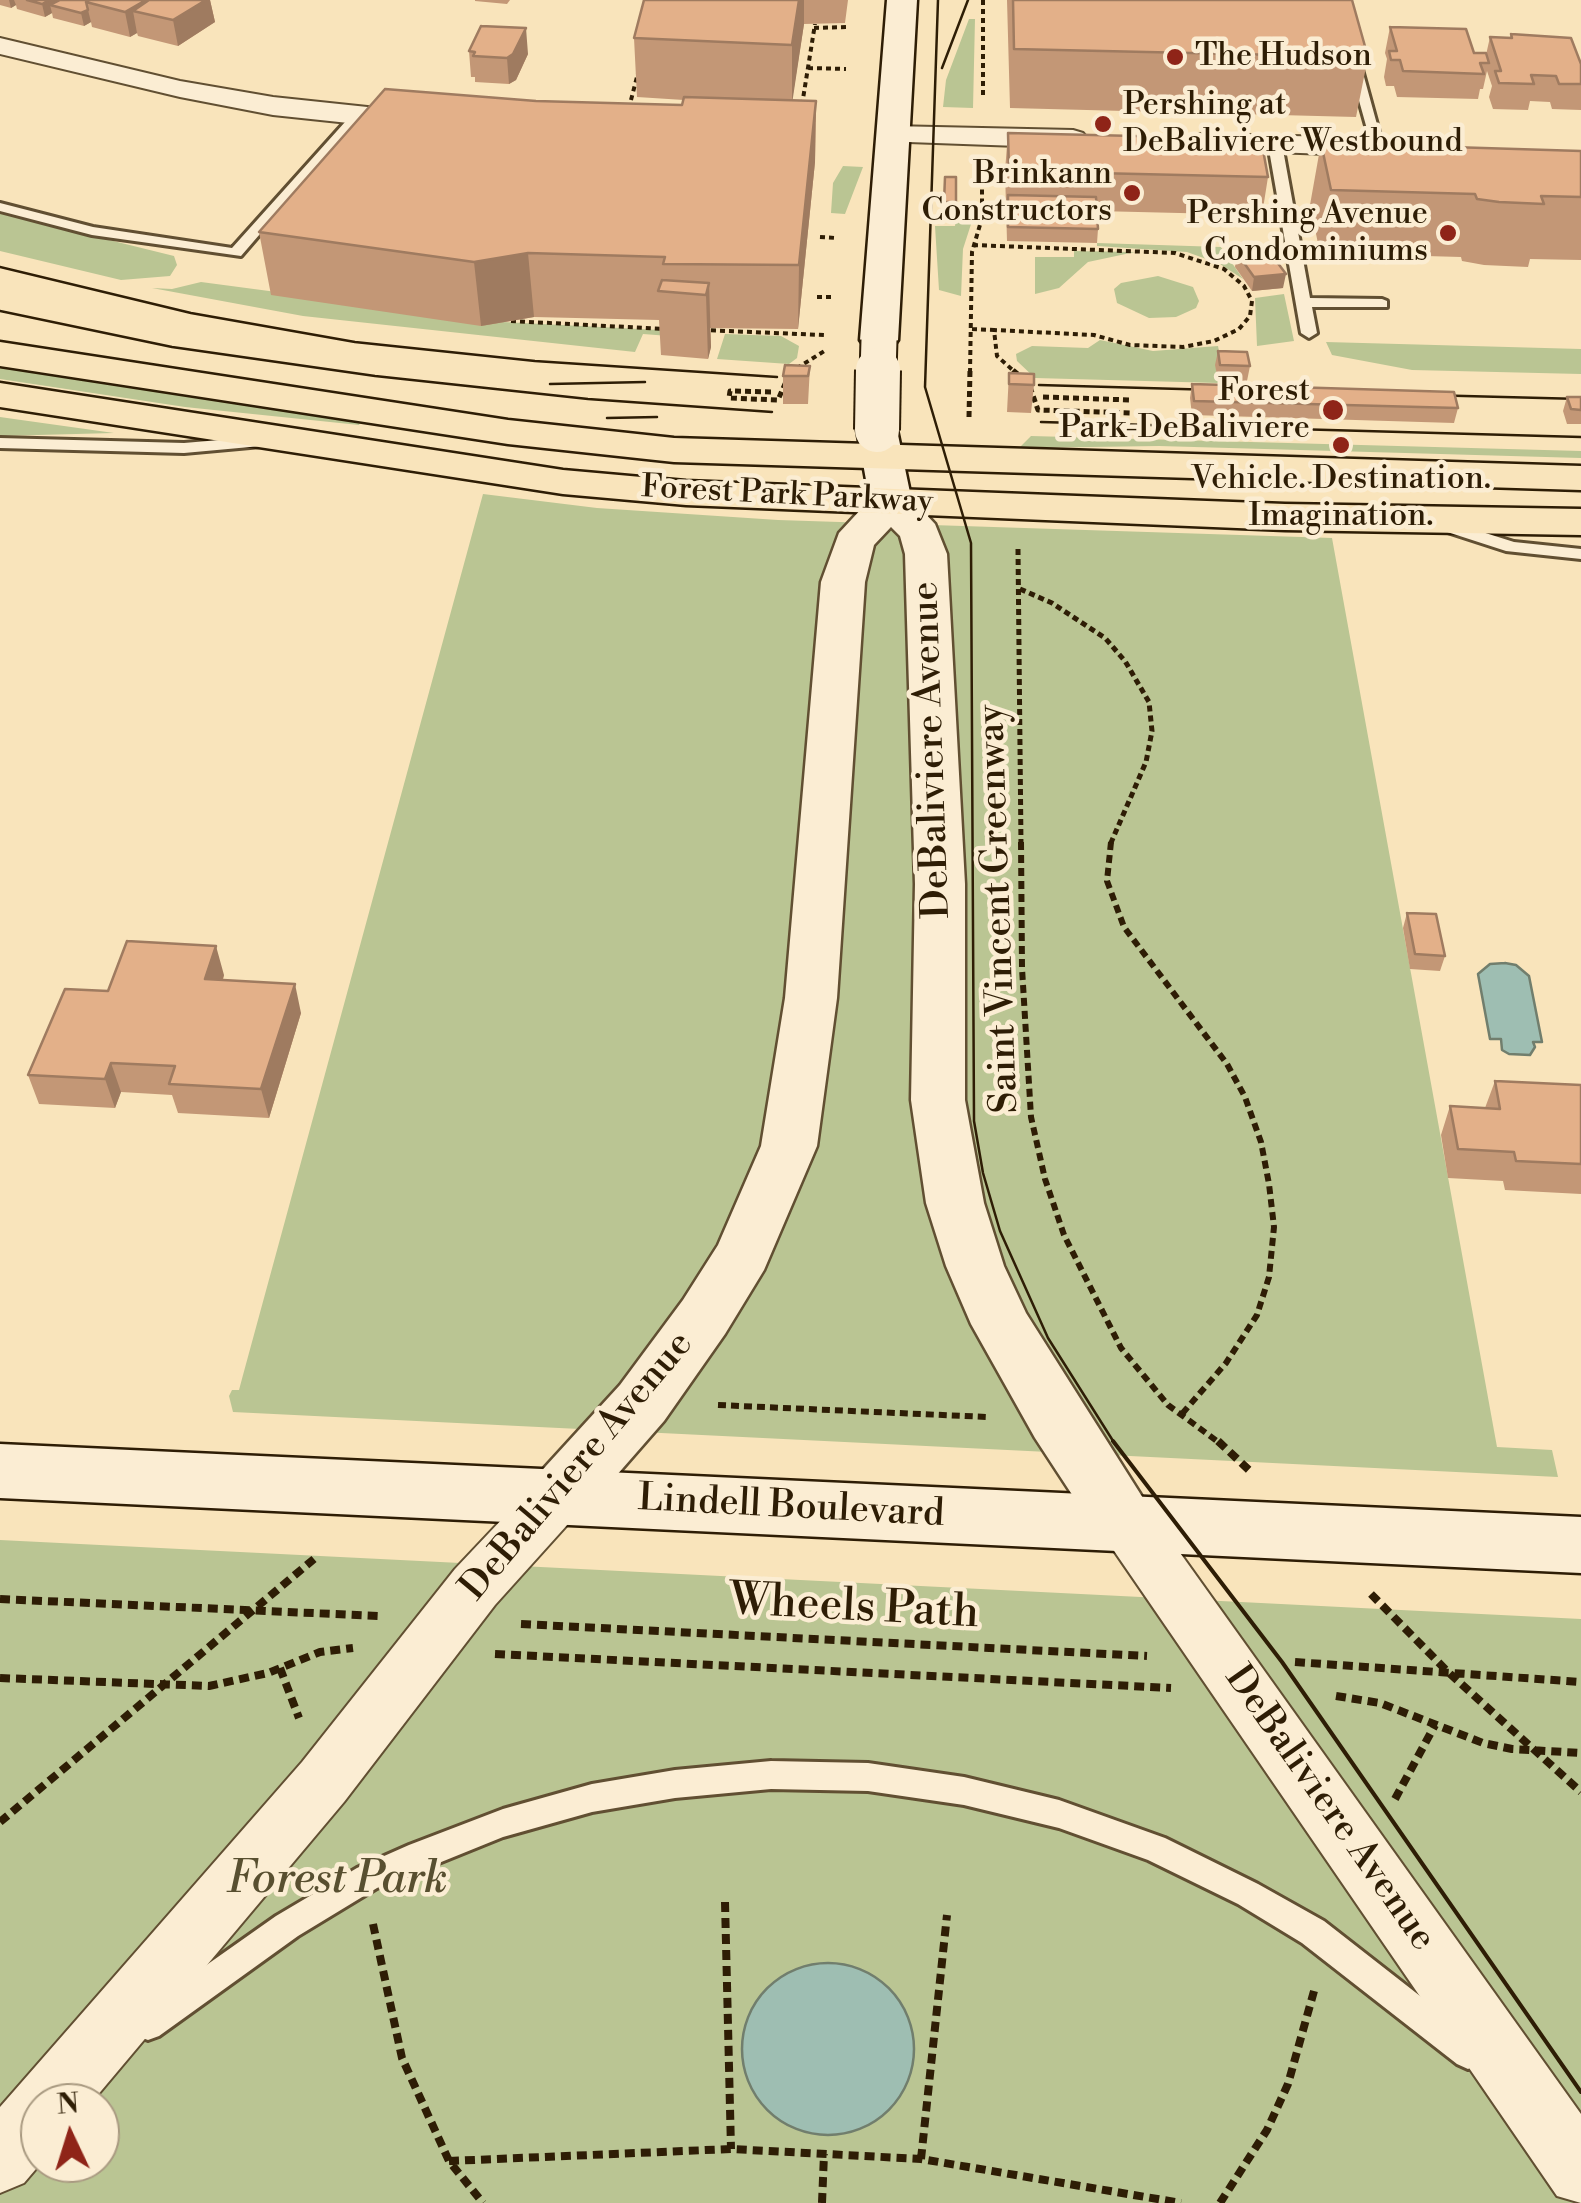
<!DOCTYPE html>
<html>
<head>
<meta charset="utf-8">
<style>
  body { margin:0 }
  #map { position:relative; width:1581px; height:2203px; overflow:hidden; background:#f9e4bb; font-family:"Libre Bodoni",serif }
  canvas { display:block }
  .north { position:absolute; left:20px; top:2083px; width:100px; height:100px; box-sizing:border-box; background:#fbedd3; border:2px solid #a99a81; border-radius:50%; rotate:356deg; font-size:28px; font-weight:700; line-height:40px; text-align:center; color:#2e1d05 }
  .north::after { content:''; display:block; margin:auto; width:35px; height:45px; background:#8f2418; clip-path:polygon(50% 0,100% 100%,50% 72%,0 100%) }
</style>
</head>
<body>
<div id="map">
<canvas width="1581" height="2203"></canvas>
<div class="north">N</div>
</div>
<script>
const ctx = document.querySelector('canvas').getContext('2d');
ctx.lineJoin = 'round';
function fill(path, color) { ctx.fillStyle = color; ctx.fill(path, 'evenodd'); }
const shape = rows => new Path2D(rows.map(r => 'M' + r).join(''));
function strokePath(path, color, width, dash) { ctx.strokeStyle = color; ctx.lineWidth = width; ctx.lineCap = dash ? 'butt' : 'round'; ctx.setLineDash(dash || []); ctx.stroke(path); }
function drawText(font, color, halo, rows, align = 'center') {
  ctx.font = font + ' "Libre Bodoni",serif'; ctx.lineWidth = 9; ctx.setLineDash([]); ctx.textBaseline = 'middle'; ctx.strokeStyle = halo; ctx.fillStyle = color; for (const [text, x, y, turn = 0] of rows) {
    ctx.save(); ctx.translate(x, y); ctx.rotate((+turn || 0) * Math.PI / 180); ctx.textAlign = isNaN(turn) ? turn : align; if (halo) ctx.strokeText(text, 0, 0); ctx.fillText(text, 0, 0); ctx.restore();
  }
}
fill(shape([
  [969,19,975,19,973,108,943,107,946,80],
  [843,166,863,167,845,214,831,213,833,183],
  [0,213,174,256,177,265,170,276,121,280,0,251],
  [956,217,973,218,963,249,961,296,939,290,935,226,955,226],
  [1097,243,1221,247,1243,279,1220,264,1187,252,1097,246],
  [1074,251,1135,252,1088,262,1059,288,1035,294,1035,257,1074,257],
  [1158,276,1193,287,1199,301,1196,308,1176,317,1149,318,1117,303,1114,289,1121,283],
  [201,282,503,322,698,332,695,338,643,334,635,352,303,316,152,288,172,289],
  [1284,294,1294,341,1257,346,1255,298],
  [725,334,781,336,799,346,797,358,789,364,717,359],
  [1100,340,1153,351,1218,346,1222,366,1216,366,1218,383,1035,378,1017,361,1016,354,1032,346,1088,348],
  [1326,342,1581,349,1581,374,1412,370,1332,355],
  [0,367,90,379,361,421,359,425,185,407,0,379],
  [0,417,14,419,114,433,0,436],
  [1031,436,1581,451,1581,458,1159,446,1019,448],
  [483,494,597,508,778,520,1332,538,1497,1447,1552,1450,1558,1477,233,1412,229,1396,232,1390,239,1390,243,1375],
  [0,1540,1581,1619,1581,2203,0,2203],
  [40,2103,100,2103,100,2163,40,2163]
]), '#bac593');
const water = shape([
  [1505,963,1516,965,1529,976,1542,1042,1533,1042,1535,1047,1530,1055,1509,1054,1502,1050,1501,1039,1490,1039,1478,974,1490,964,1505,963],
  '742 2049a86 86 0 1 1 172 0a86 86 0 1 1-172 0Z'
]);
fill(water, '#9ebeb2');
strokePath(water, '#717e6d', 2.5);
const service = shape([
  [1335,0,1347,0,1346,11,1384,150,1372,147,1334,11,1335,0],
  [354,112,361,116,359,119,241,256,92,235,0,211,0,203,93,227,232,248,354,112],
  [1275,140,1282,144,1310,298,1382,299,1387,301,1387,307,1312,307,1317,333,1309,338,1301,333,1268,144,1275,140],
  [266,436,274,441,272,445,184,453,0,448,0,438,184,443,266,436],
  [1441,519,1514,542,1581,549,1581,559,1506,551,1435,528,1432,524,1441,519],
  [771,1761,868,1763,964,1777,1059,1800,1165,1838,1258,1884,1324,1921,1479,2042,1484,2053,1479,2064,1468,2069,1457,2064,1302,1943,1238,1904,1148,1860,1059,1828,964,1805,868,1791,771,1789,675,1798,592,1812,503,1837,377,1888,298,1936,159,2036,148,2040,137,2036,133,2025,137,2014,276,1916,357,1868,409,1845,503,1809,592,1784,675,1770,771,1761]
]);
const minor = shape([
  [0,38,180,81,273,97,424,113,434,116,438,122,434,128,424,131,273,115,180,97,0,54,0,38],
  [891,126,1073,130,1083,133,1088,139,1083,145,1073,148,881,141,877,135,881,129,891,126],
  [1200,134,1383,138,1393,141,1398,147,1393,153,1383,156,1190,149,1185,143,1190,137,1200,134],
  [558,1473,577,1480,586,1497,577,1514,495,1605,344,1802,91,2103,40,2103,41,2163,24,2183,0,2193,0,2107,302,1762,455,1569,539,1480,558,1473],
  [1128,1501,1148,1508,1581,2114,1581,2203,1557,2196,1108,1542,1100,1525,1108,1508,1128,1501]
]);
const tertiary = shape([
  [891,489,906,493,935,524,947,554,965,884,965,1100,984,1203,1004,1266,1026,1313,1160,1525,1151,1545,1128,1553,1105,1545,1035,1438,971,1324,946,1266,926,1203,911,1100,915,884,905,554,900,536,891,527,874,545,865,582,837,998,817,1146,764,1270,725,1334,664,1421,581,1516,558,1524,535,1516,526,1497,535,1478,620,1385,683,1300,718,1245,761,1146,785,998,821,582,839,533,876,493,891,489]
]);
const secondary = shape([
  [887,0,917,0,898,340,892,348,879,351,866,348,860,340,887,0],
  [877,418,891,421,897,430,912,502,906,511,891,515,876,511,870,502,857,430,863,421,877,418],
  [0,1444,1581,1517,1581,1573,0,1498,0,1444]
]);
const primary = shape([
  [0,342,508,420,674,438,1581,466,1581,490,674,462,508,444,0,366,0,342],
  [0,383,563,470,686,481,1285,504,1581,509,1581,535,1285,530,686,505,563,494,0,407,0,383]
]);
strokePath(service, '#614f32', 6);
strokePath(minor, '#614f32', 4);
strokePath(tertiary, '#614f32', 5);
strokePath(secondary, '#2e1d05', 5);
strokePath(primary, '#2e1d05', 5);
strokePath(shape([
  [983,0,983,99],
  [814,28,849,27],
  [808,68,846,69],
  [631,100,638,73],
  [802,105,815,24],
  [820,237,836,238],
  [973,245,1175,253,1224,269,1244,286,1252,301,1250,316,1239,329,1214,341,1183,347,1130,345,1094,335,994,330],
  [817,297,831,297],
  [511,321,665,329],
  [972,329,994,330,997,356,1016,373],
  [702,330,824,335],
  [789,373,826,350],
  [970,373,972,252,982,218,982,176]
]), '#2e1d05', 4, [5, 4]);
strokePath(shape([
  [1013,370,1022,378],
  [1030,387,1038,410,1132,413],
  [771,392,730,391,729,398,778,400,791,370],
  [1043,397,1131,400],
  [969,417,970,370],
  [1018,549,1021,845],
  [1020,589,1052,603,1105,638,1125,661,1149,702,1152,731,1146,762,1110,845]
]), '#2e1d05', 5, [6, 4]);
strokePath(shape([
  [1021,842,1022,968,1031,1117,1045,1179,1064,1235,1121,1348,1168,1405,1221,1444],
  [1111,842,1107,881,1124,927,1227,1064,1245,1097,1261,1142,1269,1184,1274,1227,1269,1277,1257,1315,1226,1363,1181,1415],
  [718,1405,987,1417]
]), '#2e1d05', 6, [8, 5]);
strokePath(shape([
  [1218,1441,1250,1471],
  [1371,1594,1448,1672,1581,1792],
  [0,1599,378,1616],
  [521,1624,1147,1656],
  [495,1654,1171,1688],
  [1295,1662,1581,1682],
  [280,1668,299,1718],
  [0,1678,209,1686,268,1673,320,1652,353,1648],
  [1336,1696,1380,1703,1483,1743,1512,1749,1581,1753],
  [1395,1799,1435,1725],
  [0,1822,314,1559],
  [725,1902,731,2149],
  [373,1924,402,2058,449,2161,483,2203],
  [921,2159,947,1915],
  [449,2161,731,2149,921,2159,1181,2203],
  [822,2203,824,2154],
  [1220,2203,1267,2130,1288,2084,1314,1991]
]), '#2e1d05', 8, [10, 6]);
fill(service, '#fbedd3');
fill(minor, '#fbedd3');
fill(tertiary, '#fbedd3');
fill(secondary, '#fbedd3');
fill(primary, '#f9e4bb');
strokePath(shape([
  [938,0,925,387,971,543,974,1121,983,1173,1000,1231,1048,1338,1115,1444],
  [942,68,968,0],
  [0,267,191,313,355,342,535,361,777,377],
  [0,311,172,347,375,376,588,399,772,412],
  [550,384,645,382],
  [1039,385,1216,390],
  [1426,395,1581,399],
  [607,418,657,417],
  [1041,422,1581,437]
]), '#2e1d05', 2.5);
strokePath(shape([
  [1113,1441,1282,1662,1581,2092]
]), '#2e1d05', 4);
const secondaryBridgeFar1 = shape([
  [878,373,879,340]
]);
const secondaryBridge = shape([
  [877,430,878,370]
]);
strokePath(secondaryBridgeFar1, '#2e1d05', 39, []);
strokePath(secondaryBridge, '#2e1d05', 48, []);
strokePath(secondaryBridgeFar1, '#fbedd3', 35);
strokePath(secondaryBridge, '#fbedd3', 44);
fill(shape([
  [0,0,210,0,215,22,178,46,138,36,137,33,130,37,92,27,91,22,84,26,53,18,52,13,45,17,17,9,16,5,11,8,0,5],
  [475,0,510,0,507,4,475,1],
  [644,0,848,0,845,23,804,24,792,100,816,101,815,162,798,329,710,328,711,347,708,359,661,355,659,320,534,317,481,326,271,295,259,232,536,101,682,105,684,100,637,97,634,38],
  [1007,0,1352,0,1368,57,1356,117,1010,108],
  [1390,27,1474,53,1486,55,1490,37,1510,38,1511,34,1581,64,1581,110,1552,109,1550,102,1530,101,1528,110,1493,109,1489,97,1492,86,1487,71,1483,89,1480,89,1478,99,1397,97,1394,86,1386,86,1384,77,1387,59,1385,53],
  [469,51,528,54,516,80,509,84,475,82,475,77,471,77],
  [1008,133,1268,177,1262,215,1097,211,1098,229,1097,243,1007,241,1005,171],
  [1321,143,1581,151,1581,260,1530,259,1528,267,1484,265,1462,261,1461,257,1320,253,1310,205],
  [945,177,956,177,955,216,944,216],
  [1237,253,1283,288,1252,291,1235,267],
  [1218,351,1250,366,1247,381,1218,380,1215,365],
  [810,366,808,404,783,404,783,376],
  [1009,373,1034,385,1031,413,1007,412],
  [1192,384,1458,408,1454,423,1192,415,1190,398],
  [1567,397,1581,397,1581,424,1567,424,1563,411],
  [1407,913,1445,956,1440,971,1410,969,1403,928],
  [224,975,223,980,301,1013,269,1118,178,1113,172,1095,121,1092,115,1108,39,1104,28,1075,108,991],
  [1495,1081,1581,1085,1581,1194,1505,1190,1503,1181,1448,1178,1441,1135,1450,1106,1485,1108]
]), '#c39776');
fill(shape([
  [9,0,14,0,16,5,11,8],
  [50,0,78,0,50,5,52,13,45,17,42,4],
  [146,0,163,0,133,11,137,33,130,37,125,12],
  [195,0,210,0,215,22,178,46,173,20],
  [799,0,804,0,804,24,792,104,792,45],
  [88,10,91,22,84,26,81,13],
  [526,28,528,54,516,80,509,84,507,58],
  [816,101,815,162,798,329,799,265],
  [528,253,534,317,481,326,474,262],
  [1286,274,1283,288,1252,291,1254,277],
  [709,283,711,347,708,359,706,295],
  [216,946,224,975,213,1008,205,979],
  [295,984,301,1013,269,1118,261,1089],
  [111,1063,121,1092,115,1108,105,1079]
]), '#9f7b60');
const building = shape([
  [27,0,50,0,42,4,27,0],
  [60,0,89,0,86,2,88,10,81,13,50,5,60,0],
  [89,0,146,0,125,12,86,2,89,0],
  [149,0,206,0,173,20,133,11,149,0],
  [644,0,799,0,792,45,634,38,644,0],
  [1013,0,1352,0,1368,57,1014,49,1013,0],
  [481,26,526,28,513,54,507,58,473,56,475,52,469,51,481,26],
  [1390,27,1466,29,1474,53,1486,53,1489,63,1480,63,1484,74,1403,71,1400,60,1391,60,1389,51,1397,51,1390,27],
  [1511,34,1571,38,1581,64,1581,84,1559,84,1556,76,1531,75,1534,84,1499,83,1495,71,1501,71,1490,37,1512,38,1511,34],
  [385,89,536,101,682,105,684,97,816,101,799,265,663,264,665,257,528,253,474,262,259,232,385,89],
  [1008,133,1261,139,1268,177,1009,171,1008,133],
  [1321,143,1581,151,1581,197,1541,196,1544,204,1499,202,1477,199,1475,194,1331,190,1321,143],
  [945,177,956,177,956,202,944,202,945,177],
  [1008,195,1096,197,1098,229,1008,227,1008,195],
  [1268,250,1286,274,1254,277,1237,253,1268,250],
  [662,280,709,283,706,295,658,291,662,280],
  [1218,351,1247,352,1250,366,1220,365,1218,351],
  [785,365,810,366,808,376,783,376,785,365],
  [1009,373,1034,374,1034,385,1009,384,1009,373],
  [1192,384,1454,392,1458,408,1194,401,1192,384],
  [1567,397,1581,397,1581,410,1571,409,1567,397],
  [1407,913,1436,914,1445,956,1415,954,1407,913],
  [127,941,216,946,205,979,295,984,261,1089,169,1084,175,1066,111,1063,105,1079,28,1075,65,989,108,991,127,941],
  [1495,1081,1581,1085,1581,1164,1516,1161,1514,1152,1458,1149,1450,1106,1500,1109,1495,1081]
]);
fill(building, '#e3b089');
strokePath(building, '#9f7b60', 2.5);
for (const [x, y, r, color] of [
  [1175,57,10,"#8f2418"],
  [1103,124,10,"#8f2418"],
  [1132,193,10,"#8f2418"],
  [1448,233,10,"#8f2418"],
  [1333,410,12,"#8f2418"],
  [1341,445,10,"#8f2418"]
]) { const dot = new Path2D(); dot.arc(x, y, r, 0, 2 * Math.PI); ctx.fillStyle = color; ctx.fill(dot); strokePath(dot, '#fbedd3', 4); }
drawText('32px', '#2e1d05', '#fbedd3', [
  ["The Hudson",1195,57,"left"],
  ["Pershing at",1123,106,"left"],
  ["DeBaliviere Westbound",1123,143,"left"],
  ["Brinkann",1112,175],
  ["Constructors",1112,212],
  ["Pershing Avenue",1428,215],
  ["Condominiums",1428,252],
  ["Forest",1310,392],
  ["Park-DeBaliviere",1310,429],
  ["Vehicle. Destination.",1341,480,"center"],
  ["Imagination.",1341,517,"center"]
], 'right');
drawText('32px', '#2e1d05', '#fbedd3', [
  ["Forest Park Parkway",787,496,3]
]);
drawText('38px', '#2e1d05', '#fbedd3', [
  ["DeBaliviere Avenue",933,750,-92],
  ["Saint Vincent Greenway",1000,909,-92],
  ["DeBaliviere Avenue",578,1467,-50],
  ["Lindell Boulevard",791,1508,3],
  ["DeBaliviere Avenue",1329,1809,55]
]);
drawText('45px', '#2e1d05', '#fbedd3', [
  ["Wheels Path",854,1609,3]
]);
drawText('italic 45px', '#584f30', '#fbedd3', [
  ["Forest Park",337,1881]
]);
</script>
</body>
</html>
